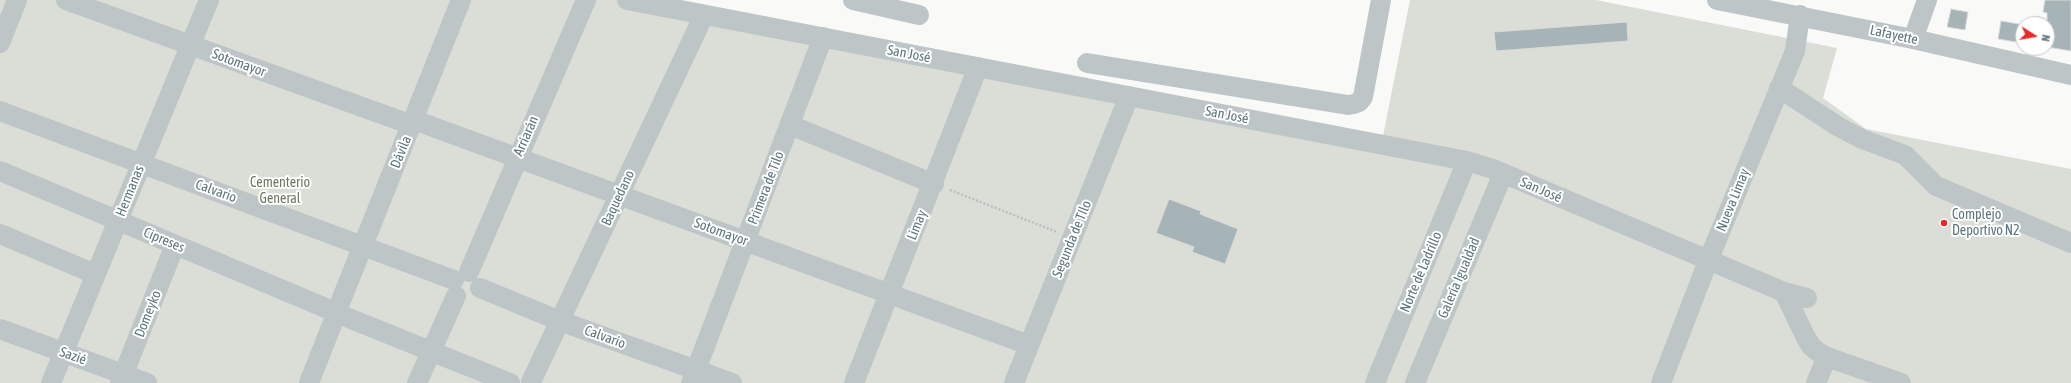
<!DOCTYPE html>
<html>
<head>
<meta charset="utf-8">
<style>
  body { margin:0 }
  #map { position:relative; width:2071px; height:383px; overflow:hidden; background:#f9f9f7; font-family:"Asap Condensed",sans-serif }
  canvas { display:block }
  .north { position:absolute; left:2015px; top:16px; width:40px; height:40px; box-sizing:border-box; background:#fff; border:1px solid #bfc8cb; border-radius:50%; rotate:101deg; font-size:11px; font-weight:700; line-height:16px; text-align:center; color:#5e767d }
  .north::after { content:''; display:block; margin:auto; width:14px; height:18px; background:#e82a28; clip-path:polygon(50% 0,100% 100%,50% 72%,0 100%) }
</style>
</head>
<body>
<div id="map">
<canvas width="2071" height="383"></canvas>
<div class="north">N</div>
</div>
<script>
const ctx = document.querySelector('canvas').getContext('2d');
ctx.lineJoin = 'round';
function fill(path, color) { ctx.fillStyle = color; ctx.fill(path, 'evenodd'); }
const shape = rows => new Path2D(rows.map(r => 'M' + r).join(''));
function strokePath(path, color, width, dash) { ctx.strokeStyle = color; ctx.lineWidth = width; ctx.lineCap = dash ? 'butt' : 'round'; ctx.setLineDash(dash || []); ctx.stroke(path); }
function drawText(font, color, halo, rows, align = 'center') {
  ctx.font = font + ' "Asap Condensed",sans-serif'; ctx.lineWidth = 4; ctx.setLineDash([]); ctx.textBaseline = 'middle'; ctx.strokeStyle = halo; ctx.fillStyle = color; for (const [text, x, y, turn = 0] of rows) {
    ctx.save(); ctx.translate(x, y); ctx.rotate((+turn || 0) * Math.PI / 180); ctx.textAlign = isNaN(turn) ? turn : align; if (halo) ctx.strokeText(text, 0, 0); ctx.fillText(text, 0, 0); ctx.restore();
  }
}
fill(shape([
  [0,0,682,0,1383,136,1410,0,1596,0,1837,48,1823,98,1866,129,2071,169,2071,383,0,383]
]), '#dbded6');
const building = shape([
  [2045,0,2071,0,2071,51,2047,47,2047,13,2043,12,2045,0],
  [1951,9,1968,12,1965,30,1947,27,1951,9],
  [2001,21,2019,24,2016,42,1998,39,2001,21],
  [1627,22,1628,41,1496,51,1494,32,1627,22],
  [1169,199,1201,211,1200,214,1238,229,1225,264,1192,252,1194,247,1156,233,1169,199]
]);
fill(building, '#a6b4b7');
strokePath(building, '#dbdbd9', 1);
strokePath(shape([
  [950,190,1057,232]
]), '#babfc1', 2.5, [2, 2]);
strokePath(shape([
  [66,0,412,125],
  [627,0,1467,161,1493,169,1784,292,1807,298],
  [853,0,919,15],
  [1717,0,1913,39,2071,75],
  [1913,39,1927,0],
  [0,43,17,0],
  [1087,63,1348,105,1354,104,1359,102,1363,97,1381,0],
  [1779,88,1839,127,1862,139,1905,155,1936,186,2071,243],
  [0,111,454,280],
  [414,120,1029,345],
  [790,125,934,184],
  [0,171,328,309],
  [0,234,95,274],
  [469,272,586,0],
  [480,288,560,321,732,383],
  [1784,292,1805,336,1811,346,1818,352,1827,357,1901,383],
  [340,303,461,0],
  [346,317,510,383],
  [0,329,147,383],
  [531,382,704,15],
  [51,383,209,0],
  [120,383,175,245],
  [309,383,333,322],
  [417,383,456,296],
  [691,383,823,37],
  [854,383,978,67],
  [1014,383,1129,96],
  [1375,383,1467,161],
  [1415,383,1503,174],
  [1661,383,1708,261,1795,51,1800,15],
  [1816,383,1827,357]
]), '#bdc5c7', 20);
for (const [x, y, r, color] of [
  [1944,223,4,"#e82a28"]
]) { const dot = new Path2D(); dot.arc(x, y, r, 0, 2 * Math.PI); ctx.fillStyle = color; ctx.fill(dot); strokePath(dot, '#fff', 1.5); }
drawText('14px', '#5e767d', '#fff', [
  ["Lafayette",1894,35,12],
  ["San José",909,54,11],
  ["Sotomayor",239,63,20],
  ["San José",1227,115,11],
  ["Arriarán",526,136,-66],
  ["Dávila",401,152,-68],
  ["Primera de Tilo",766,188,-69],
  ["San José",1541,190,23],
  ["Hermanas",130,191,-68],
  ["Calvario",216,191,20],
  ["Baquedano",618,198,-65],
  ["Nueva Limay",1733,200,-68],
  ["Limay",917,225,-68],
  ["Sotomayor",721,232,20],
  ["Segunda de TIlo",1072,239,-68],
  ["Cipreses",164,240,23],
  ["Norte de Ladrillo",1421,272,-67],
  ["Galería Igualdad",1459,278,-67],
  ["Domeyko",148,314,-68],
  ["Calvario",605,337,20],
  ["Sazié",73,356,20]
]);
drawText('14px', '#6c7a62', '#fff', [
  ["Cementerio",280,183],
  ["General",280,199]
]);
drawText('14px', '#5e767d', '#fff', [
  ["Complejo",1952,215],
  ["Deportivo N2",1952,231]
], 'left');
</script>
</body>
</html>
